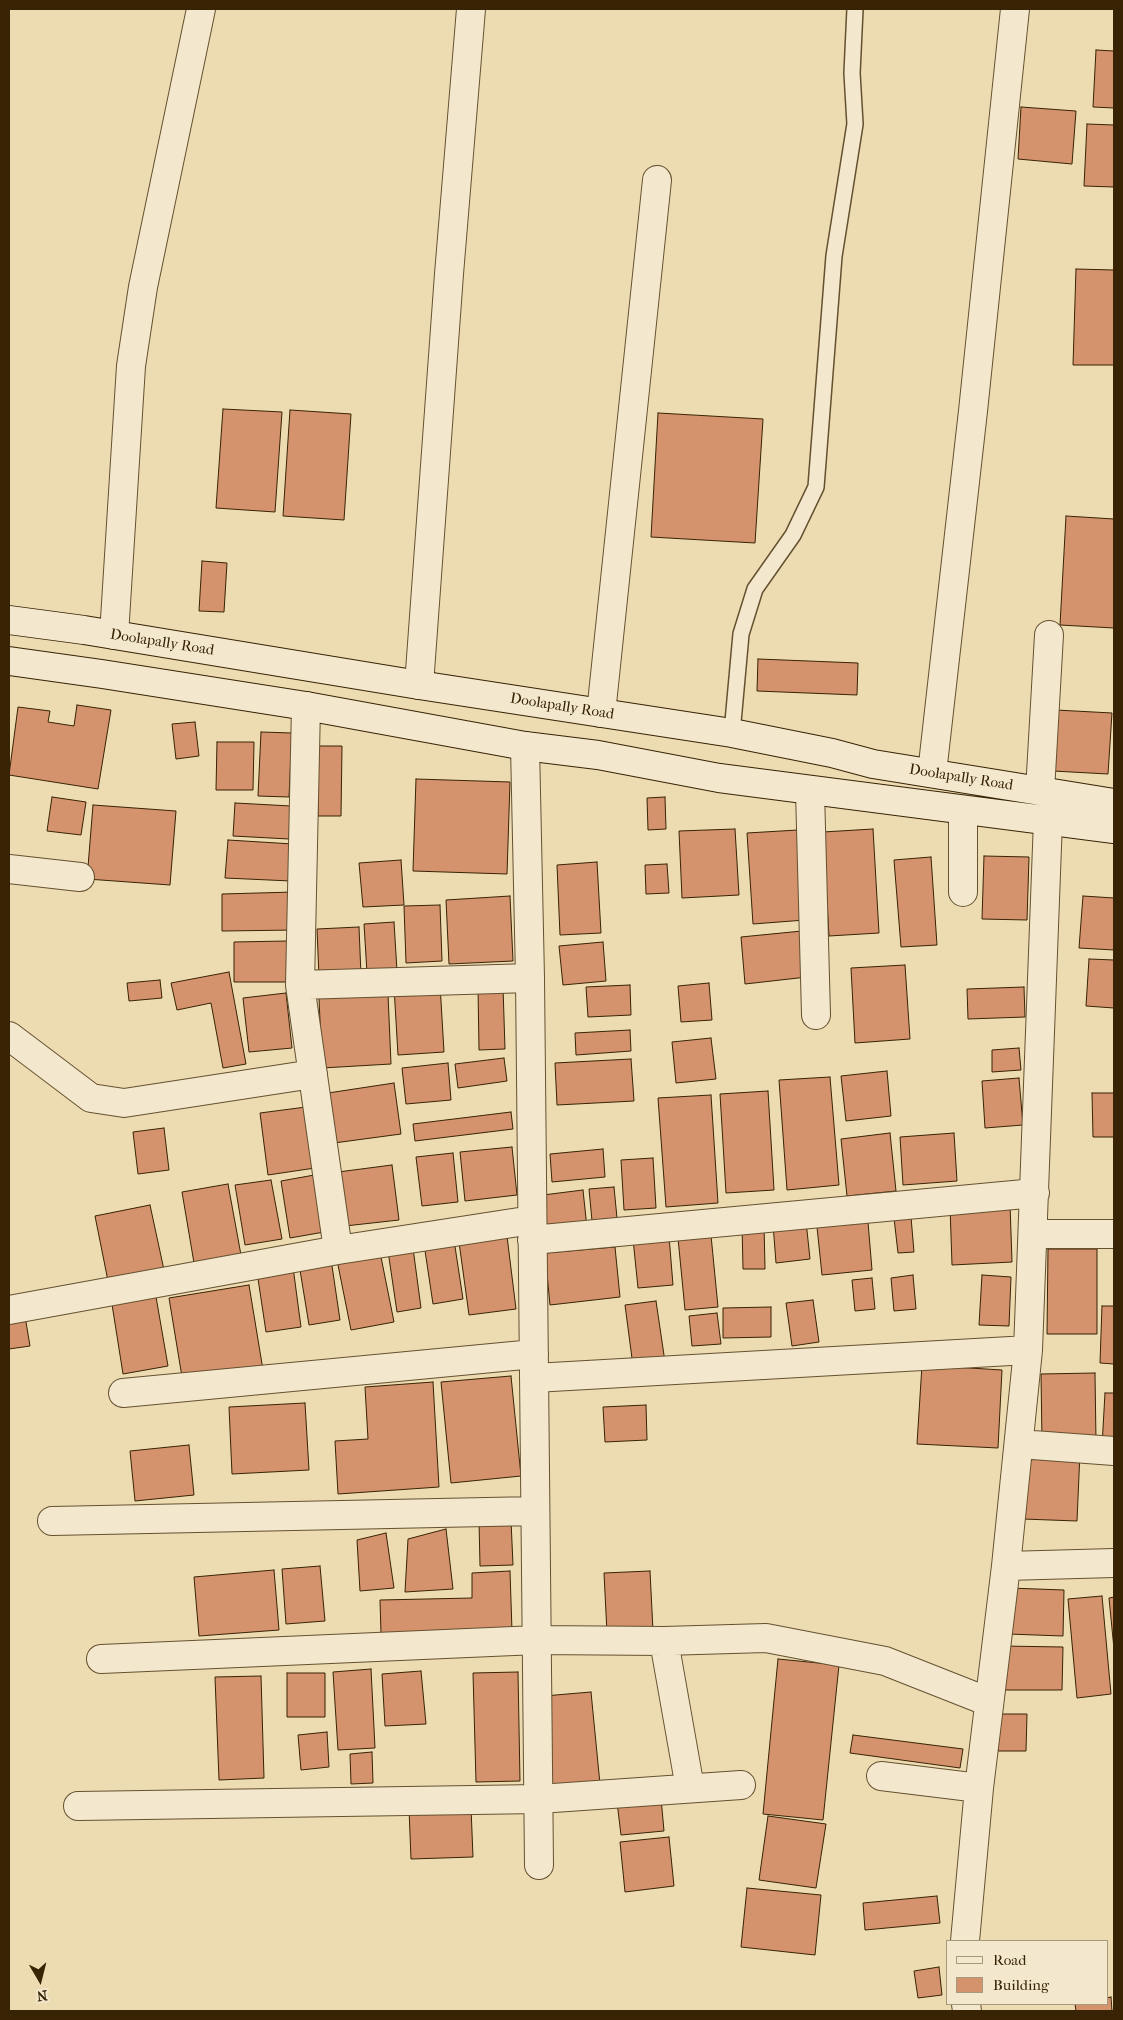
<!DOCTYPE html>
<html>
<head>
<meta charset="utf-8">
<style>
  body { margin:0 }
  #map { position:relative; width:1123px; height:2020px; overflow:hidden; background:#eddbb2; font-family:"IM FELL French Canon",serif }
  canvas { display:block }
  .frame { position:absolute; inset:0; border:10px solid #382305; pointer-events:none }
  .legend { position:absolute; left:946px; top:1940px; width:162px; height:65px; box-sizing:border-box; background:#f3e8cd; border:1px solid #a8997d; margin:0; padding:6px 9px; list-style:none; font-size:15px; color:#382305 }
  .legend li { display:flex; align-items:center; gap:10px; height:25px }
  .legend b { width:25px; border:1px solid #a8997d }
  .north { position:absolute; left:15px; top:1955px; width:50px; height:50px; -webkit-text-stroke:4px #f3e8cd; paint-order:stroke; rotate:172deg; font-size:14px; font-weight:700; line-height:20px; text-align:center; color:#382305 }
  .north::after { content:''; display:block; margin:auto; width:18px; height:22px; background:#382305; clip-path:polygon(50% 0,100% 100%,50% 72%,0 100%) }
</style>
</head>
<body>
<div id="map">
<canvas width="1123" height="2020"></canvas>
<div class="frame"></div>
<ul class="legend">
<li><b style="height:6px;background:#f3e8cd"></b>Road</li>
<li><b style="height:14px;background:#d4926d"></b>Building</li>
</ul>
<div class="north">N</div>
</div>
<script>
const ctx = document.querySelector('canvas').getContext('2d');
ctx.lineJoin = 'round';
function fill(path, color) { ctx.fillStyle = color; ctx.fill(path, 'evenodd'); }
const shape = rows => new Path2D(rows.map(r => 'M' + r).join(''));
function strokePath(path, color, width, dash) { ctx.strokeStyle = color; ctx.lineWidth = width; ctx.lineCap = dash ? 'butt' : 'round'; ctx.setLineDash(dash || []); ctx.stroke(path); }
function drawText(font, color, halo, rows, align = 'center') {
  ctx.font = font + ' "IM FELL French Canon",serif'; ctx.lineWidth = 4.5; ctx.setLineDash([]); ctx.textBaseline = 'middle'; ctx.strokeStyle = halo; ctx.fillStyle = color; for (const [text, x, y, turn = 0] of rows) {
    ctx.save(); ctx.translate(x, y); ctx.rotate((+turn || 0) * Math.PI / 180); ctx.textAlign = isNaN(turn) ? turn : align; if (halo) ctx.strokeText(text, 0, 0); ctx.fillText(text, 0, 0); ctx.restore();
  }
}
const building = shape([
  [1096,50,1114,51,1114,108,1093,107,1096,50],
  [1021,107,1076,111,1072,164,1018,159,1021,107],
  [1087,124,1114,125,1114,187,1084,186,1087,124],
  [1076,269,1114,270,1114,365,1073,365,1076,269],
  [223,409,282,412,275,512,216,508,223,409],
  [290,410,351,414,344,520,283,516,290,410],
  [658,413,763,419,755,543,651,537,658,413],
  [1066,516,1114,519,1114,628,1060,625,1066,516],
  [202,561,227,563,224,612,199,611,202,561],
  [758,659,858,663,857,695,757,691,758,659],
  [77,705,111,710,98,789,9,775,18,707,50,711,48,722,74,726,77,705],
  [1056,710,1112,713,1108,774,1053,771,1056,710],
  [195,722,199,756,176,759,172,724,195,722],
  [261,732,292,733,289,797,258,796,261,732],
  [217,742,254,742,253,790,216,790,217,742],
  [318,746,342,746,341,816,318,816,318,746],
  [416,779,510,782,507,874,413,871,416,779],
  [52,797,86,802,81,835,47,831,52,797],
  [665,797,666,829,648,830,647,798,665,797],
  [235,803,291,806,289,839,233,836,235,803],
  [93,805,176,811,170,885,87,879,93,805],
  [735,829,739,895,682,898,679,831,735,829],
  [873,829,879,933,829,936,823,832,873,829],
  [798,830,805,920,753,924,747,833,798,830],
  [228,840,293,844,291,881,225,878,228,840],
  [984,856,1029,857,1027,920,982,919,984,856],
  [931,857,937,945,901,947,894,860,931,857],
  [401,860,404,905,363,907,359,863,401,860],
  [597,862,601,933,560,935,557,865,597,862],
  [667,864,669,893,646,894,645,865,667,864],
  [294,892,295,930,222,931,222,894,294,892],
  [510,896,513,961,449,964,446,900,510,896],
  [1083,896,1114,898,1114,950,1079,948,1083,896],
  [440,905,442,961,406,963,404,906,440,905],
  [394,922,397,971,367,973,364,924,394,922],
  [359,927,361,975,319,977,317,929,359,927],
  [802,931,807,977,745,984,741,937,802,931],
  [287,941,287,982,234,982,234,942,287,941],
  [603,942,606,981,563,985,559,946,603,942],
  [1089,959,1114,960,1114,1008,1086,1006,1089,959],
  [905,965,910,1039,855,1043,851,968,905,965],
  [229,972,246,1064,223,1068,211,1003,177,1010,171,983,229,972],
  [160,980,162,998,129,1001,127,983,160,980],
  [709,983,712,1020,681,1022,678,986,709,983],
  [440,984,444,1052,398,1055,394,987,440,984],
  [630,985,631,1015,588,1017,586,987,630,985],
  [503,987,505,1049,479,1050,478,988,503,987],
  [1024,987,1025,1017,968,1019,967,989,1024,987],
  [286,993,292,1048,249,1052,243,998,286,993],
  [388,994,391,1064,322,1068,319,998,388,994],
  [630,1030,631,1051,576,1055,575,1033,630,1030],
  [711,1038,716,1079,676,1083,672,1042,711,1038],
  [1019,1048,1021,1070,992,1072,992,1050,1019,1048],
  [504,1058,507,1081,458,1088,455,1064,504,1058],
  [631,1059,634,1101,557,1105,555,1063,631,1059],
  [448,1063,451,1100,406,1104,402,1068,448,1063],
  [887,1071,891,1116,846,1121,841,1076,887,1071],
  [830,1077,839,1185,787,1190,779,1080,830,1077],
  [1019,1078,1023,1125,985,1128,982,1081,1019,1078],
  [394,1083,401,1134,334,1143,328,1093,394,1083],
  [768,1091,774,1190,726,1193,720,1094,768,1091],
  [1092,1093,1114,1093,1114,1137,1093,1137,1092,1093],
  [711,1095,718,1203,666,1207,658,1098,711,1095],
  [306,1107,315,1168,268,1175,260,1113,306,1107],
  [511,1112,513,1129,415,1141,413,1124,511,1112],
  [164,1128,169,1170,138,1174,133,1132,164,1128],
  [890,1133,896,1191,847,1196,841,1139,890,1133],
  [954,1133,957,1181,903,1185,900,1137,954,1133],
  [512,1147,517,1195,465,1201,460,1152,512,1147],
  [603,1149,605,1177,552,1182,550,1154,603,1149],
  [453,1153,458,1202,422,1206,416,1157,453,1153],
  [653,1158,656,1208,624,1210,621,1160,653,1158],
  [392,1165,399,1220,345,1226,338,1172,392,1165],
  [320,1174,330,1231,290,1238,281,1181,320,1174],
  [271,1180,282,1239,245,1245,235,1185,271,1180],
  [228,1184,241,1255,194,1263,182,1192,228,1184],
  [614,1187,617,1218,592,1221,589,1189,614,1187],
  [583,1190,587,1228,547,1232,543,1195,583,1190],
  [1010,1204,1012,1262,952,1265,950,1206,1010,1204],
  [150,1205,164,1270,108,1281,95,1216,150,1205],
  [911,1217,914,1252,898,1253,894,1218,911,1217],
  [806,1221,810,1259,776,1263,773,1224,806,1221],
  [868,1222,872,1270,822,1275,817,1227,868,1222],
  [742,1224,764,1224,765,1269,743,1269,742,1224],
  [710,1225,718,1307,685,1310,677,1228,710,1225],
  [507,1236,516,1309,469,1315,459,1242,507,1236],
  [669,1236,673,1285,638,1288,633,1239,669,1236],
  [454,1240,463,1299,433,1304,424,1244,454,1240],
  [615,1247,620,1297,550,1305,545,1253,615,1247],
  [413,1248,421,1308,397,1312,388,1251,413,1248],
  [1048,1249,1097,1249,1097,1334,1047,1334,1048,1249],
  [380,1252,394,1322,351,1330,337,1260,380,1252],
  [331,1259,340,1320,309,1325,299,1264,331,1259],
  [293,1267,301,1327,266,1332,257,1272,293,1267],
  [913,1275,916,1309,894,1311,891,1278,913,1275],
  [982,1275,1011,1277,1009,1326,979,1325,982,1275],
  [872,1278,875,1309,855,1311,852,1280,872,1278],
  [249,1285,263,1370,183,1383,169,1298,249,1285],
  [155,1291,168,1366,123,1374,111,1298,155,1291],
  [813,1300,819,1342,792,1346,786,1303,813,1300],
  [656,1301,665,1362,633,1366,625,1305,656,1301],
  [1102,1306,1114,1306,1114,1364,1100,1363,1102,1306],
  [771,1307,771,1337,723,1338,723,1308,771,1307],
  [717,1313,721,1344,692,1346,689,1316,717,1313],
  [25,1316,30,1346,9,1349,9,1319,25,1316],
  [922,1365,1002,1370,998,1448,917,1444,922,1365],
  [1095,1373,1096,1441,1042,1442,1041,1374,1095,1373],
  [511,1376,521,1476,451,1483,441,1382,511,1376],
  [433,1382,439,1487,338,1494,335,1441,368,1439,365,1387,433,1382],
  [1105,1393,1114,1393,1114,1446,1102,1446,1105,1393],
  [305,1403,309,1470,232,1474,229,1407,305,1403],
  [646,1405,647,1440,605,1442,603,1407,646,1405],
  [189,1445,194,1495,135,1501,130,1451,189,1445],
  [1026,1450,1080,1452,1077,1521,1023,1519,1026,1450],
  [511,1520,513,1565,480,1566,479,1521,511,1520],
  [446,1529,453,1589,405,1592,408,1539,446,1529],
  [386,1533,394,1588,360,1591,357,1540,386,1533],
  [320,1566,325,1621,286,1624,282,1569,320,1566],
  [274,1570,279,1630,199,1636,194,1577,274,1570],
  [510,1571,512,1631,381,1634,380,1600,472,1598,472,1573,510,1571],
  [650,1571,653,1631,607,1633,604,1573,650,1571],
  [1009,1588,1064,1590,1063,1636,1008,1634,1009,1588],
  [1102,1596,1111,1694,1077,1698,1068,1599,1102,1596],
  [1114,1597,1114,1649,1109,1598,1114,1597],
  [1002,1646,1063,1647,1062,1690,1002,1690,1002,1646],
  [778,1659,839,1665,823,1820,763,1814,778,1659],
  [371,1669,375,1748,338,1750,333,1672,371,1669],
  [421,1671,426,1724,385,1726,382,1674,421,1671],
  [518,1672,520,1781,476,1782,473,1673,518,1672],
  [287,1673,325,1673,325,1717,287,1717,287,1673],
  [261,1676,264,1778,219,1780,215,1677,261,1676],
  [591,1692,600,1784,553,1789,544,1696,591,1692],
  [998,1714,1027,1714,1026,1751,998,1751,998,1714],
  [327,1732,329,1767,301,1770,298,1735,327,1732],
  [853,1735,963,1749,960,1768,850,1753,853,1735],
  [372,1752,373,1783,351,1784,350,1754,372,1752],
  [661,1798,664,1831,621,1835,617,1802,661,1798],
  [471,1807,473,1857,411,1859,409,1809,471,1807],
  [768,1816,826,1824,816,1888,759,1880,768,1816],
  [669,1837,674,1886,625,1892,620,1842,669,1837],
  [747,1888,821,1895,815,1955,741,1947,747,1888],
  [937,1896,940,1923,865,1930,863,1903,937,1896],
  [939,1967,942,1995,918,1998,914,1971,939,1967],
  [1111,1997,1112,2011,1076,2011,1075,2004,1107,2004,1107,1998,1111,1997]
]);
fill(building, '#d4926d');
strokePath(building, '#382305', 1);
const service = shape([
  [732,733,741,634,755,589,793,535,816,487,834,256,855,124,852,73,855,9]
]);
const minor = shape([
  [114,635,131,366,143,287,201,9],
  [419,685,449,274,471,9],
  [306,706,300,985,338,1250],
  [601,713,657,180],
  [525,746,530,978,539,1865],
  [932,773,973,411,1015,9],
  [810,791,816,1015],
  [1040,791,1049,635],
  [963,810,963,892],
  [9,869,80,877],
  [300,985,530,978],
  [9,1036,91,1098,124,1103,313,1074],
  [1033,1234,1114,1234],
  [532,1240,1035,1193],
  [9,1310,338,1250,532,1220],
  [534,1378,1028,1350],
  [123,1393,534,1354],
  [1019,1444,1114,1451],
  [52,1521,535,1511],
  [1006,1566,1114,1563],
  [664,1641,690,1788],
  [101,1659,537,1640,664,1641,766,1638,885,1661,989,1702],
  [881,1776,979,1788],
  [78,1806,539,1799,741,1785],
  [965,1941,979,1788,1006,1566,1028,1350,1048,820],
  [966,2004,967,2011]
]);
const secondary = shape([
  [9,620,84,630,419,685,732,733,832,753,873,764,1114,803],
  [9,661,102,674,306,706,525,746,598,755,719,778,1114,829]
]);
strokePath(service, '#655130', 18);
strokePath(minor, '#655130', 30);
strokePath(secondary, '#382305', 30);
strokePath(service, '#f3e8cd', 15);
strokePath(minor, '#f3e8cd', 28);
strokePath(secondary, '#f3e8cd', 28);
drawText('15px', '#382305', '#f3e8cd', [
  ["Doolapally Road",162,643,9],
  ["Doolapally Road",562,707,9],
  ["Doolapally Road",961,778,9]
]);
</script>
</body>
</html>
